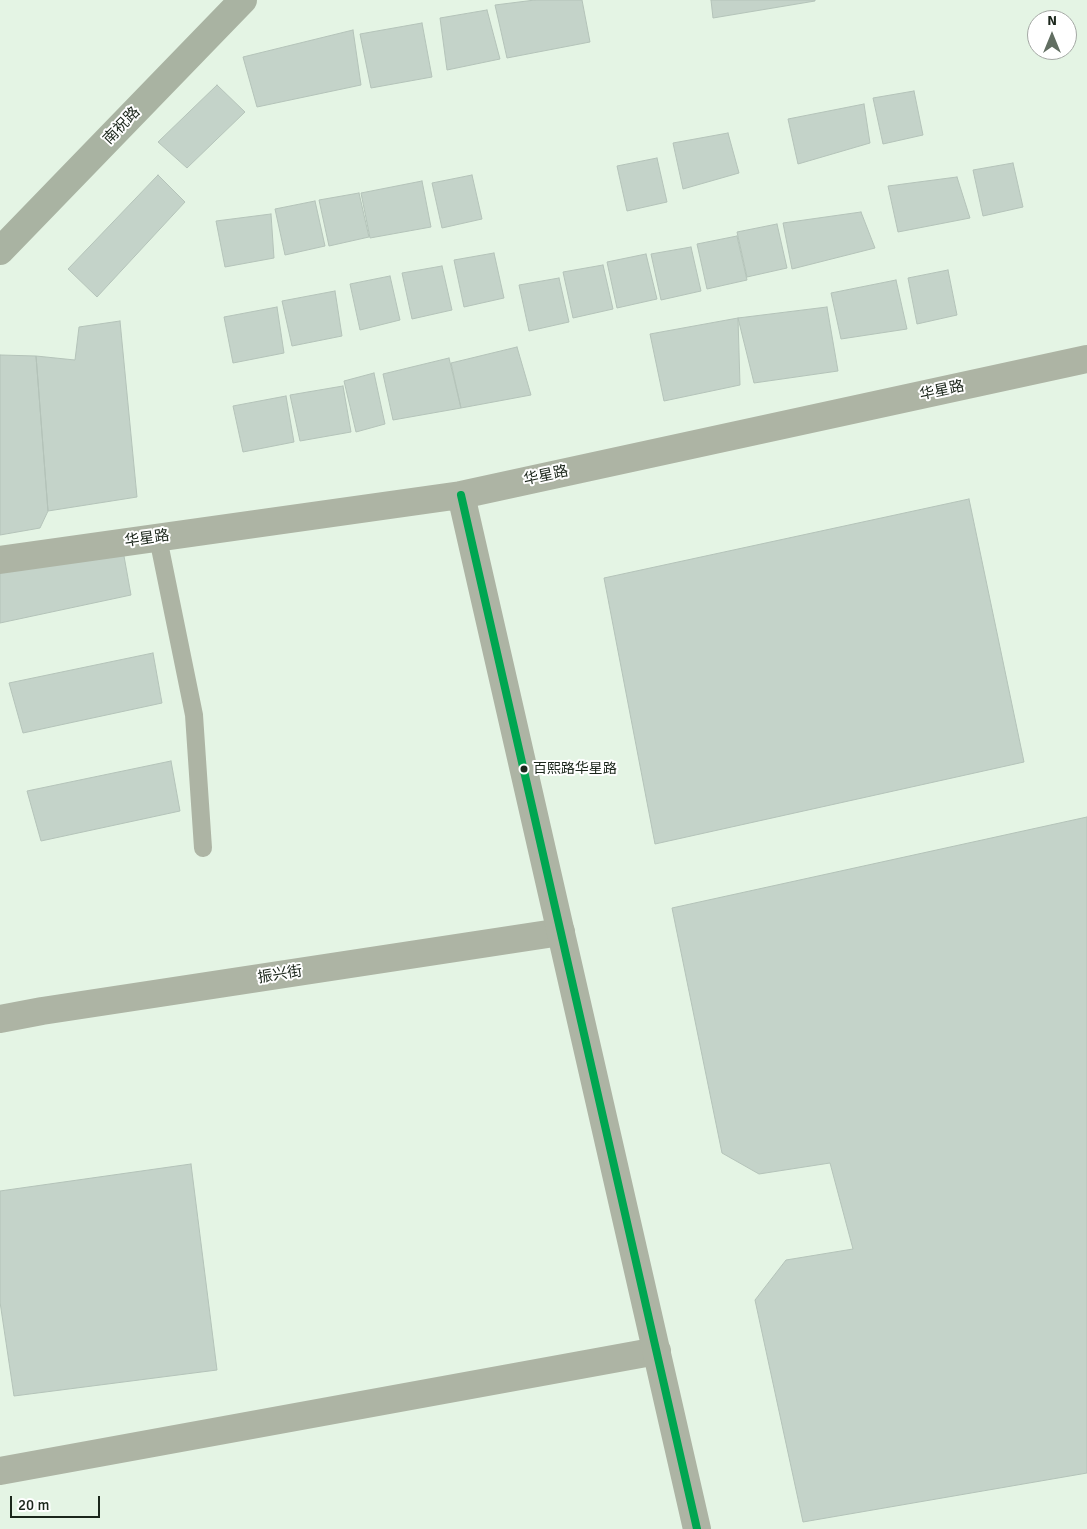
<!DOCTYPE html>
<html>
<head>
<meta charset="utf-8">
<style>
  body { margin:0 }
  #map { position:relative; width:1087px; height:1529px; overflow:hidden; background:#e4f4e4; font-family:Signika,sans-serif }
  canvas { display:block }
  .north { position:absolute; left:1027px; top:10px; width:50px; height:50px; box-sizing:border-box; background:#fff; border:1px solid #a4a8a4; border-radius:50%; rotate:0deg; font-size:14px; font-weight:700; line-height:20px; text-align:center; color:#1b261b }
  .north::after { content:''; display:block; margin:auto; width:18px; height:22px; background:#616e61; clip-path:polygon(50% 0,100% 100%,50% 72%,0 100%) }
  .scale { position:absolute; left:10px; top:1496px; width:90px; height:22px; box-sizing:border-box; border:2px solid #1b261b; border-top:0; padding-left:6px; font-size:15px; line-height:18px; white-space:nowrap; color:#1b261b; -webkit-text-stroke:4px #fff; paint-order:stroke }
</style>
</head>
<body>
<div id="map">
<canvas width="1087" height="1529"></canvas>
<div class="north">N</div>
<div class="scale">20 m</div>
</div>
<script>
const ctx = document.querySelector('canvas').getContext('2d');
ctx.lineJoin = 'round';
function fill(path, color) { ctx.fillStyle = color; ctx.fill(path, 'evenodd'); }
const shape = rows => new Path2D(rows.map(r => 'M' + r).join(''));
function strokePath(path, color, width, dash) { ctx.strokeStyle = color; ctx.lineWidth = width; ctx.lineCap = dash ? 'butt' : 'round'; ctx.setLineDash(dash || []); ctx.stroke(path); }
function drawText(font, color, halo, rows, align = 'center') {
  ctx.font = font + ' Signika,"Noto Sans SC",sans-serif'; ctx.lineWidth = 4; ctx.setLineDash([]); ctx.textBaseline = 'middle'; ctx.strokeStyle = halo; ctx.fillStyle = color; for (const [text, x, y, turn = 0] of rows) {
    ctx.save(); ctx.translate(x, y); ctx.rotate((+turn || 0) * Math.PI / 180); ctx.textAlign = isNaN(turn) ? turn : align; if (halo) ctx.strokeText(text, 0, 0); ctx.fillText(text, 0, 0); ctx.restore();
  }
}
const building = shape([
  [535,0,582,0,590,42,507,58,495,5,535,0],
  [711,0,815,0,815,1,713,18,711,0],
  [487,10,500,59,447,70,440,18,487,10],
  [422,23,432,77,371,88,360,34,422,23],
  [353,30,361,85,257,107,243,57,353,30],
  [217,85,245,112,187,168,158,142,217,85],
  [914,91,923,135,883,144,873,98,914,91],
  [864,104,870,143,798,164,788,119,864,104],
  [728,133,739,173,683,189,673,143,728,133],
  [657,158,667,202,627,211,617,166,657,158],
  [1013,163,1023,207,983,216,973,170,1013,163],
  [158,175,185,202,97,297,68,269,158,175],
  [472,175,482,219,442,228,432,183,472,175],
  [957,177,970,218,898,232,888,186,957,177],
  [422,181,431,227,370,238,361,193,422,181],
  [359,193,369,237,329,246,319,200,359,193],
  [315,201,325,246,285,255,275,209,315,201],
  [861,212,875,248,792,269,783,223,861,212],
  [271,214,274,258,225,267,216,221,271,214],
  [777,224,787,268,747,277,737,232,777,224],
  [737,236,747,280,707,289,697,244,737,236],
  [691,247,701,291,661,300,651,254,691,247],
  [494,253,504,298,464,307,454,260,494,253],
  [646,254,657,299,617,308,607,262,646,254],
  [603,265,613,309,573,318,563,272,603,265],
  [442,266,452,310,412,319,402,273,442,266],
  [948,270,957,315,917,324,908,278,948,270],
  [390,276,400,320,360,330,350,284,390,276],
  [559,278,569,322,529,331,519,285,559,278],
  [896,280,907,329,841,339,831,293,896,280],
  [335,291,342,336,292,346,282,301,335,291],
  [277,307,284,353,233,363,224,317,277,307],
  [827,307,838,371,754,383,738,318,827,307],
  [738,318,740,385,664,401,650,334,738,318],
  [120,321,137,497,48,511,36,356,75,360,79,327,120,321],
  [517,347,531,395,461,408,451,363,517,347],
  [0,355,36,356,48,511,40,528,0,535,0,355],
  [449,358,461,408,393,420,383,374,449,358],
  [374,373,385,424,356,432,344,381,374,373],
  [343,386,351,432,300,441,290,395,343,386],
  [286,396,294,442,243,452,233,406,286,396],
  [969,499,1024,762,655,844,604,578,969,499],
  [122,545,131,595,0,623,0,570,122,545],
  [153,653,162,703,23,733,9,683,153,653],
  [171,761,180,811,41,841,27,791,171,761],
  [1087,817,1087,1473,803,1522,755,1300,786,1260,853,1249,830,1163,759,1174,722,1153,672,908,1087,817],
  [191,1164,217,1370,14,1396,0,1302,0,1191,191,1164]
]);
fill(building, '#c4d3c9');
strokePath(building, '#b4c3b9', 1);
strokePath(shape([
  [158,538,194,715,203,848]
]), '#adb4a4', 18);
strokePath(shape([
  [0,1019,42,1011,561,932],
  [0,1471,657,1351]
]), '#adb4a4', 28);
strokePath(shape([
  [461,495,697,1529],
  [0,560,461,495,1087,359]
]), '#adb4a4', 28);
strokePath(shape([
  [0,251,243,0]
]), '#a9b3a2', 28);
strokePath(shape([
  [461,495,697,1529]
]), '#00a651', 8);
for (const [x, y, r, color] of [
  [524,769,4.5,"#1b261b"]
]) { const dot = new Path2D(); dot.arc(x, y, r, 0, 2 * Math.PI); ctx.fillStyle = color; ctx.fill(dot); strokePath(dot, '#fff', 2); }
drawText('14px', '#1b261b', '#fff', [
  ["百熙路华星路",533,769]
], 'left');
drawText('15px', '#1b261b', '#fff', [
  ["南祝路",122,126,-46],
  ["华星路",942,391,-12],
  ["华星路",546,476,-12],
  ["华星路",147,539,-8],
  ["振兴街",280,975,-9]
]);
</script>
</body>
</html>
